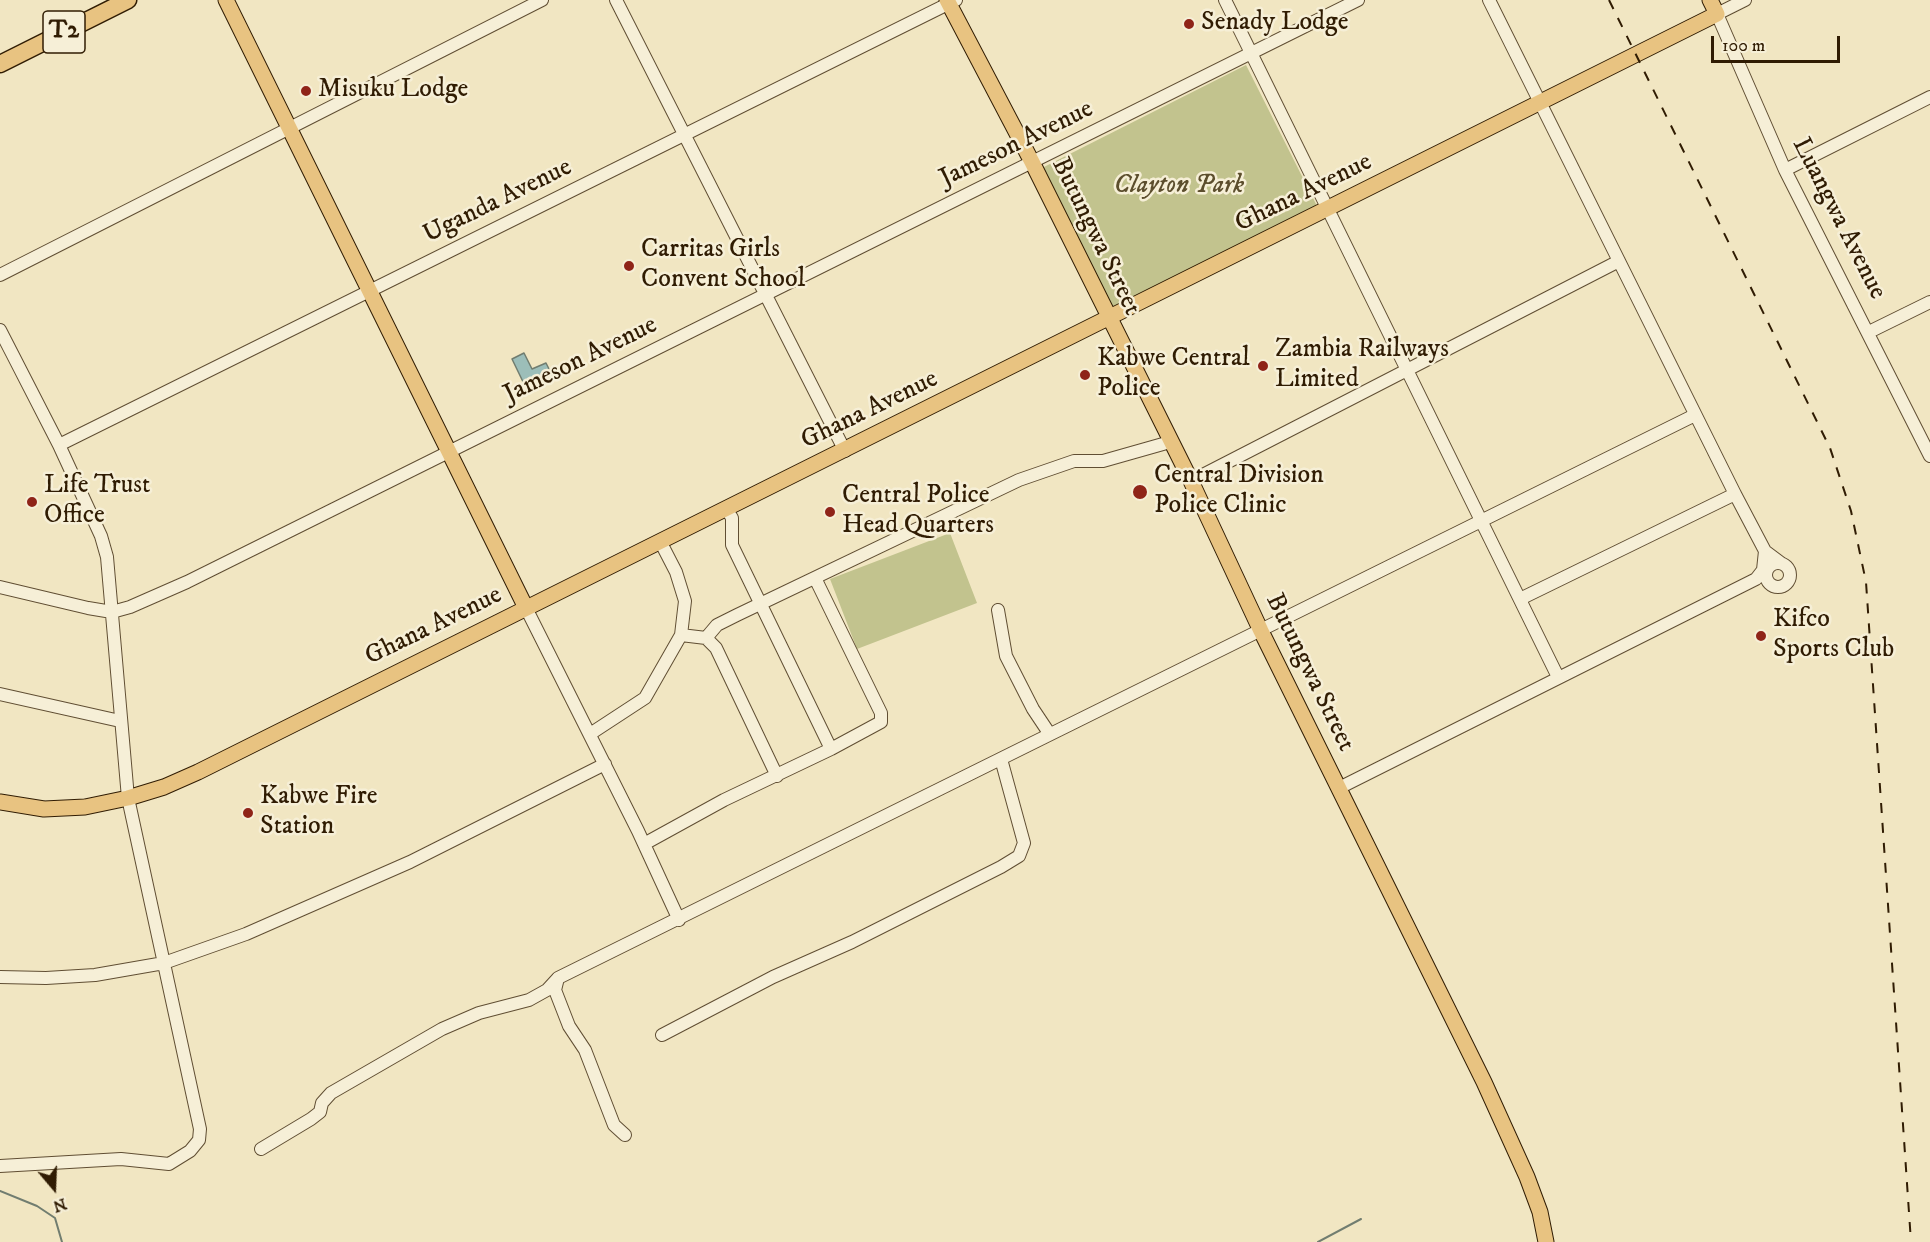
<!DOCTYPE html>
<html>
<head>
<meta charset="utf-8">
<style>
  body { margin:0 }
  #map { position:relative; width:1930px; height:1242px; overflow:hidden; background:#f1e6c2; font-family:"IM FELL DW Pica",serif }
  canvas { display:block }
  .north { position:absolute; left:24px; top:1158px; width:60px; height:60px; -webkit-text-stroke:4px #f6efd7; paint-order:stroke; rotate:161deg; font-size:16px; font-weight:700; line-height:24px; text-align:center; color:#301c03 }
  .north::after { content:''; display:block; margin:auto; width:21px; height:27px; background:#301c03; clip-path:polygon(50% 0,100% 100%,50% 72%,0 100%) }
  .scale { position:absolute; left:1711px; top:36px; width:129px; height:27px; box-sizing:border-box; border:3px solid #301c03; border-top:0; padding-left:8px; font-size:18px; line-height:21px; white-space:nowrap; color:#301c03; -webkit-text-stroke:4px #f6efd7; paint-order:stroke }
</style>
</head>
<body>
<div id="map">
<canvas width="1930" height="1242"></canvas>
<div class="north">N</div>
<div class="scale">100 m</div>
</div>
<script>
const ctx = document.querySelector('canvas').getContext('2d');
ctx.lineJoin = 'round';
function fill(path, color) { ctx.fillStyle = color; ctx.fill(path, 'evenodd'); }
const shape = rows => new Path2D(rows.map(r => 'M' + r).join(''));
function strokePath(path, color, width, dash) { ctx.strokeStyle = color; ctx.lineWidth = width; ctx.lineCap = dash ? 'butt' : 'round'; ctx.setLineDash(dash || []); ctx.stroke(path); }
function drawText(font, color, halo, rows, align = 'center') {
  ctx.font = font + ' "IM FELL DW Pica",serif'; ctx.lineWidth = 5; ctx.setLineDash([]); ctx.textBaseline = 'middle'; ctx.strokeStyle = halo; ctx.fillStyle = color; for (const [text, x, y, turn = 0] of rows) {
    ctx.save(); ctx.translate(x, y); ctx.rotate((+turn || 0) * Math.PI / 180); ctx.textAlign = isNaN(turn) ? turn : align; if (halo) ctx.strokeText(text, 0, 0); ctx.fillText(text, 0, 0); ctx.restore();
  }
}
fill(shape([
  [1246,65,1317,206,1111,310,1040,169],
  [950,533,977,603,857,649,830,579]
]), '#c2c38e');
const water = shape([
  [524,353,532,369,546,363,552,375,526,388,512,359,524,353]
]);
fill(water, '#9cbeb9');
strokePath(water, '#717d70', 1.5);
strokePath(shape([
  [0,1191,37,1206,55,1218,62,1242],
  [1318,1242,1361,1219]
]), '#717d70', 2);
const minor = shape([
  [616,0,845,451],
  [1225,0,1558,677],
  [1489,0,1735,494,1765,551,1781,563],
  [1745,0,1717,14,1785,170,1930,456],
  [1785,170,1930,97],
  [0,275,542,0],
  [0,330,59,445,101,536,107,557,128,798,200,1129,199,1140,190,1151,169,1164,121,1159,0,1166],
  [1869,332,1930,302],
  [59,445,956,0],
  [1191,481,1619,261],
  [726,508,732,518,732,545,831,749],
  '1766 575a12 12 0 1 1 24 0a12 12 0 1 1-24 0Z',
  [0,587,88,608,112,612,130,607,187,582,1358,0],
  [1520,599,1735,494],
  [526,608,638,831,679,920],
  [998,610,1006,656,1033,709,1049,733],
  [681,635,706,638,716,648,777,776],
  [706,638,717,625,737,615,1019,480,1074,461,1103,461,1170,442],
  [0,694,120,721],
  [590,734,645,698,681,635,685,601,676,572,660,541],
  [1339,788,1756,579,1763,570,1765,551],
  [644,844,724,800,831,749,881,722,881,713,815,578],
  [0,977,46,978,95,975,164,963,246,934,410,862,605,764],
  [558,978,555,990,569,1026,585,1050,614,1125,625,1135],
  [662,1035,773,977,852,942,1001,867,1019,856,1024,843,1001,759],
  [261,1149,311,1119,320,1112,322,1103,331,1093,442,1029,479,1013,529,1000,547,990,558,978,1695,415]
]);
const major = shape([
  [226,0,526,608],
  [947,0,1032,162,1191,481,1261,631,1484,1082,1527,1177,1540,1212,1546,1242],
  [0,802,44,809,85,807,128,798,164,787,198,772,1717,14,1710,0]
]);
const highway = shape([
  [0,64,128,0]
]);
strokePath(minor, '#604e33', 14);
strokePath(major, '#301c03', 17);
strokePath(highway, '#301c03', 19);
strokePath(minor, '#f6efd7', 12);
strokePath(major, '#e8c381', 15);
strokePath(highway, '#e8c381', 16);
strokePath(shape([
  [1609,0,1830,448,1851,511,1866,582,1911,1242]
]), '#301c03', 2, [10, 10]);
for (const [x, y, r, color] of [
  [1189,24,6,"#8f2418"],
  [306,91,6,"#8f2418"],
  [629,266,6,"#8f2418"],
  [1263,366,6,"#8f2418"],
  [1085,375,6,"#8f2418"],
  [1140,492,8,"#8f2418"],
  [32,502,6,"#8f2418"],
  [830,512,6,"#8f2418"],
  [1761,636,6,"#8f2418"],
  [248,813,6,"#8f2418"]
]) { const dot = new Path2D(); dot.arc(x, y, r, 0, 2 * Math.PI); ctx.fillStyle = color; ctx.fill(dot); strokePath(dot, '#f6efd7', 2); }
for (const [x, y, w] of [
  [64,32,42]
]) { const box = new Path2D(); box.roundRect(x - w / 2, y - 21, w, 42, 4.5); ctx.fillStyle = '#f6efd7'; ctx.fill(box); strokePath(box, '#301c03', 1.5); }
drawText('bold 24px', '#301c03', null, [
  ["T2",64,32]
]);
drawText('26px', '#301c03', '#f6efd7', [
  ["Senady Lodge",1201,24],
  ["Misuku Lodge",318,91],
  ["Carritas Girls",641,251],
  ["Convent School",641,281],
  ["Zambia Railways",1275,351],
  ["Limited",1275,381],
  ["Kabwe Central",1097,360],
  ["Police",1097,390],
  ["Central Division",1154,477],
  ["Police Clinic",1154,507],
  ["Life Trust",44,487],
  ["Office",44,517],
  ["Central Police",842,497],
  ["Head Quarters",842,527],
  ["Kifco",1773,621],
  ["Sports Club",1773,651],
  ["Kabwe Fire",260,798],
  ["Station",260,828]
], 'left');
drawText('26px', '#301c03', '#f6efd7', [
  ["Jameson Avenue",1017,145,-26],
  ["Ghana Avenue",1304,194,-26],
  ["Uganda Avenue",498,202,-26],
  ["Luangwa Avenue",1838,219,63],
  ["Butungwa Street",1095,237,64],
  ["Jameson Avenue",581,361,-26],
  ["Ghana Avenue",870,411,-26],
  ["Ghana Avenue",434,627,-26],
  ["Butungwa Street",1309,673,64]
]);
drawText('italic 26px', '#5c4e2d', '#f6efd7', [
  ["Clayton Park",1179,187]
]);
</script>
</body>
</html>
